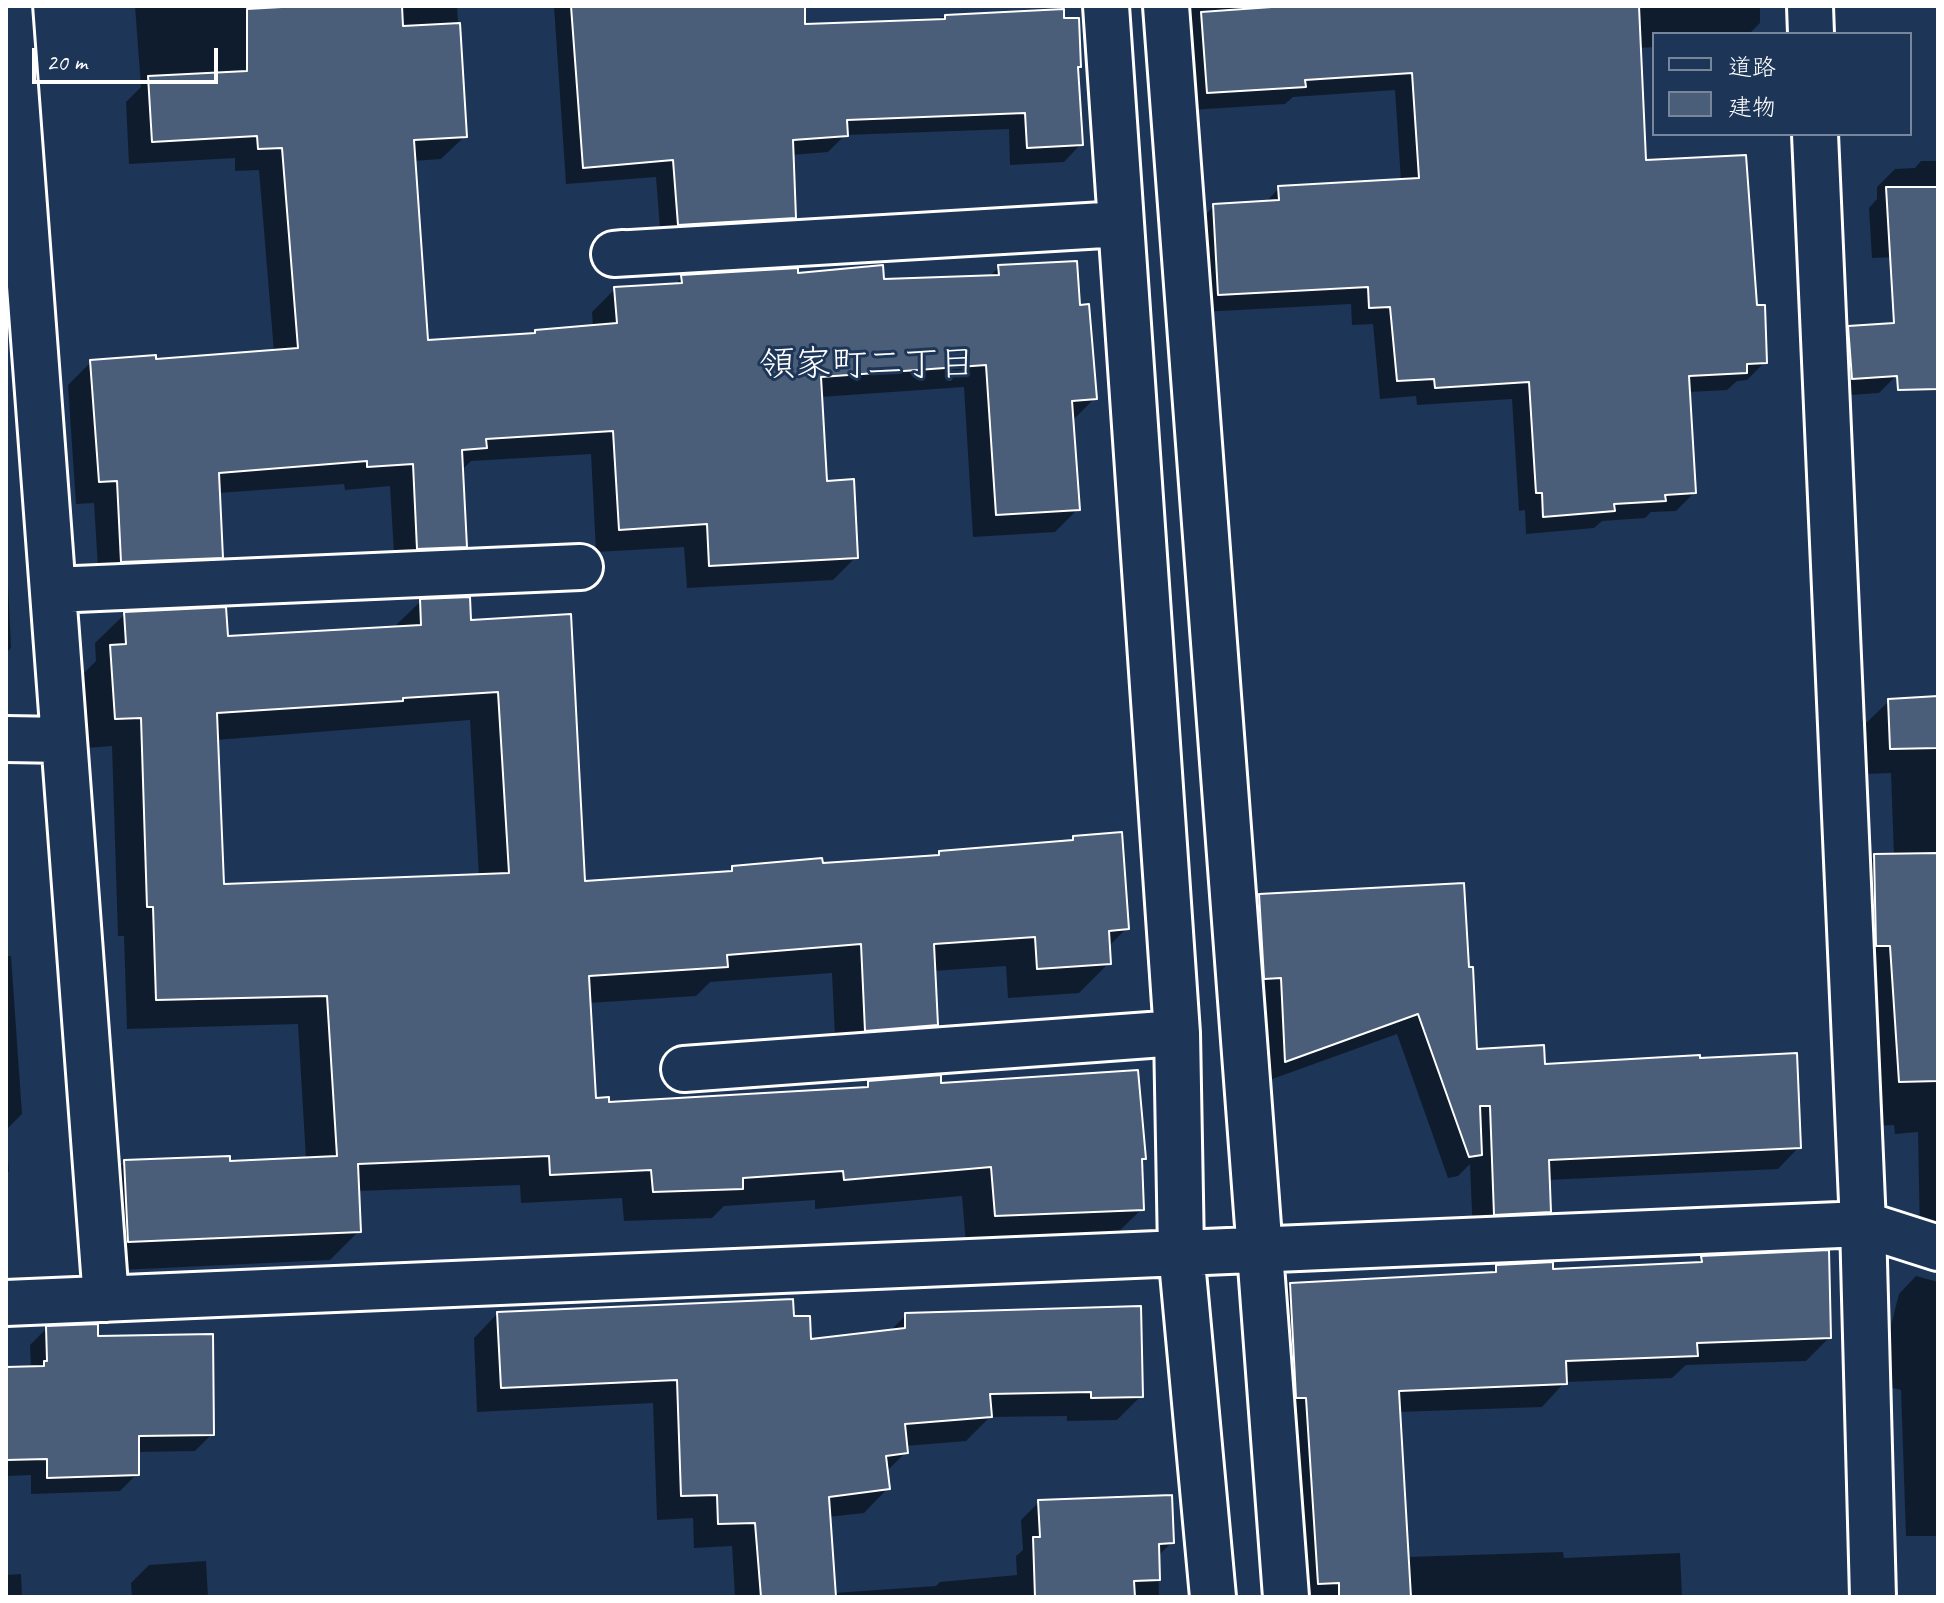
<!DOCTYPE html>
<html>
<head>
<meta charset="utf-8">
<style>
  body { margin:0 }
  #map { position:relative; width:1944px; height:1603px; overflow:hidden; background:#1d3557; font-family:Caveat,"Klee One",sans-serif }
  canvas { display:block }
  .frame { position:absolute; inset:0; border:8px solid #fff; pointer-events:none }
  .legend { position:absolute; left:1652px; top:32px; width:260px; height:104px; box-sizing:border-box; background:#1d3557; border:2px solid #77869a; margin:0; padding:10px 14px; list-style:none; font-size:24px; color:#fff }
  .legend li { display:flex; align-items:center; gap:16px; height:40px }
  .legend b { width:40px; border:2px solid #77869a }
  .scale { position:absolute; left:32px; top:48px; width:186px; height:36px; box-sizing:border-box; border:4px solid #fff; border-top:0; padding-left:10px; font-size:24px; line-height:28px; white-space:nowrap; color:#fff; -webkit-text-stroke:6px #1d3557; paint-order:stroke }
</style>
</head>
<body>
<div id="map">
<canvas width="1944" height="1603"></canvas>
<div class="frame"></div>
<ul class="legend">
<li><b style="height:10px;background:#1d3557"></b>道路</li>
<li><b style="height:22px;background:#4a5d79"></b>建物</li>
</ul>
<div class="scale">20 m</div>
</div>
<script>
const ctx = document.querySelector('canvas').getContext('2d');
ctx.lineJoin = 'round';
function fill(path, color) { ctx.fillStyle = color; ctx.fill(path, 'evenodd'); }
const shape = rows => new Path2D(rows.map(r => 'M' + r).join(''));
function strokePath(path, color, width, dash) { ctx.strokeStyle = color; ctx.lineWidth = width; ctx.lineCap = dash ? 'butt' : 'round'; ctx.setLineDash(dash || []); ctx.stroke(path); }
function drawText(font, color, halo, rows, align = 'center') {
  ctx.font = font + ' Caveat,"Klee One",sans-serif'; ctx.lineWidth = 6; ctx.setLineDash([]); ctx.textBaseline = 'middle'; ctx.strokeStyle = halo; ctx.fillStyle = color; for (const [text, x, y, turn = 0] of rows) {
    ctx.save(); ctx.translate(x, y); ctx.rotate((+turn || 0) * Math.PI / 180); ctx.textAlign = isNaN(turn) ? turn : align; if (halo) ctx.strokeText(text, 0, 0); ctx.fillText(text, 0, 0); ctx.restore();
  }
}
fill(shape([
  [135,6,457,6,465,136,441,159,413,161,426,342,533,335,593,327,592,312,615,289,674,286,682,277,796,275,882,281,988,278,999,267,1078,307,1095,398,1072,421,1078,509,1055,532,973,537,964,387,820,397,826,483,856,557,833,580,687,588,684,547,596,552,591,454,471,461,461,471,465,546,442,569,395,571,390,486,345,490,344,484,218,493,221,557,198,580,99,584,94,503,76,504,68,385,91,362,154,361,274,352,259,170,235,171,235,158,129,164,126,102,141,87],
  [554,6,658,6,660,32,1062,11,1079,66,1076,70,1081,144,1064,162,1010,165,1009,129,845,135,828,152,791,155,794,217,776,235,661,242,656,177,566,184],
  [1182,6,1760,6,1760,23,1749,34,1654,34,1654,47,1639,48,1644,162,1755,307,1765,362,1747,380,1737,381,1727,390,1688,392,1694,493,1676,511,1651,512,1645,518,1602,521,1594,528,1526,534,1525,510,1519,511,1512,399,1417,405,1416,396,1380,399,1373,324,1352,325,1351,304,1201,312,1196,224,1214,206,1265,203,1279,188,1401,181,1395,90,1293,97,1285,104,1190,110],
  [1921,161,1938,161,1938,255,1872,258,1869,208,1877,199,1877,187,1895,169,1915,168],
  [1849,327,1897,375,1879,393,1835,396,1832,345],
  [7,562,11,648,6,653,6,562],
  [421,601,469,623,583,883,726,874,732,868,821,865,935,857,940,853,1068,843,1074,838,1127,928,1108,947,1109,963,1079,993,1008,998,1006,966,933,971,936,1025,906,1054,836,1059,832,973,710,982,696,996,589,1003,594,1100,608,1104,862,1089,869,1083,939,1085,1144,1158,1140,1162,1142,1209,1112,1238,966,1245,962,1196,815,1209,815,1200,724,1206,712,1218,624,1221,622,1198,521,1203,520,1185,357,1191,359,1231,330,1260,99,1271,96,1192,125,1162,228,1163,306,1159,298,1024,127,1029,124,936,118,936,112,746,86,748,81,676,96,661,95,643,125,614,226,638,393,628],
  [470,720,479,876,222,886,216,740],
  [1938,698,1938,1238,1920,1238,1918,1132,1895,1134,1894,1125,1875,1126,1849,882,1874,856,1894,856,1891,773,1865,774,1863,726,1889,701],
  [1260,896,1475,1051,1543,1066,1799,1147,1778,1169,1548,1180,1549,1211,1527,1233,1473,1236,1470,1164,1458,1176,1448,1178,1397,1034,1264,1082,1238,917],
  [6,956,11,956,22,1114,6,1130],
  [6,1135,9,1171,6,1174],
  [1702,1258,1829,1338,1806,1361,1686,1365,1672,1378,1565,1382,1542,1407,1398,1412,1407,1557,1563,1552,1564,1558,1680,1553,1682,1597,1295,1597,1267,1308,1290,1284,1489,1275,1497,1267,1551,1271,1696,1264],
  [1916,1276,1938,1282,1936,1544,1936,1536,1906,1536,1901,1390,1876,1384,1899,1294],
  [498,1313,792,1318,809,1341,889,1332,906,1315,1141,1396,1117,1420,1067,1421,1067,1416,990,1417,966,1441,905,1446,906,1452,886,1472,888,1488,864,1513,828,1517,834,1593,936,1586,940,1582,1017,1575,1016,1556,1023,1550,1021,1520,1039,1502,1172,1542,1158,1556,1159,1597,735,1597,732,1546,694,1548,693,1518,657,1520,653,1403,477,1412,474,1338],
  [47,1328,96,1338,212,1434,195,1451,137,1452,137,1474,120,1491,31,1494,31,1475,6,1476,6,1369,31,1369,30,1345],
  [206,1561,208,1597,132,1597,131,1583,149,1565],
  [21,1574,22,1597,6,1597,6,1575]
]), '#0007');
const building = shape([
  [299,6,402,6,403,26,460,23,467,137,414,140,428,340,535,333,535,330,617,323,614,287,682,283,681,275,798,268,798,273,883,265,884,279,999,275,998,265,1077,261,1080,305,1089,304,1097,399,1072,401,1080,510,996,515,986,365,821,377,827,481,854,479,858,558,709,566,707,524,619,530,613,431,486,439,487,448,462,450,467,547,417,549,413,464,367,467,367,461,219,473,223,558,121,562,117,481,99,482,90,360,156,355,156,359,298,348,282,148,258,149,257,136,152,142,148,76,247,71,247,9,299,6],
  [571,6,805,6,805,24,945,19,945,15,1064,9,1064,18,1079,18,1081,67,1078,67,1083,145,1027,148,1025,113,847,120,848,136,793,140,796,218,678,225,673,160,583,168,571,6],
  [1286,6,1639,6,1646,160,1746,155,1757,305,1765,305,1767,363,1747,364,1747,373,1689,376,1696,493,1665,495,1666,501,1614,504,1615,511,1543,517,1542,493,1536,493,1529,382,1435,388,1434,379,1397,381,1390,307,1369,308,1368,287,1218,295,1213,204,1279,200,1278,186,1419,178,1412,73,1305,80,1306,87,1207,93,1201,12,1286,6],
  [1886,187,1938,187,1938,389,1898,390,1897,376,1852,379,1848,326,1894,323,1886,187],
  [470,597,471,620,571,614,585,881,732,871,732,866,822,858,823,863,939,855,939,851,1073,840,1073,836,1122,832,1129,929,1109,931,1111,964,1037,969,1035,937,934,944,938,1025,865,1031,861,944,727,955,728,967,589,976,596,1098,609,1097,609,1102,833,1089,868,1087,868,1081,941,1075,941,1083,1138,1070,1146,1159,1142,1159,1144,1210,995,1216,991,1167,844,1180,843,1171,743,1178,743,1189,653,1192,651,1170,550,1175,549,1156,358,1164,361,1232,128,1242,124,1160,230,1156,230,1161,337,1156,327,996,156,1000,153,907,147,907,141,718,115,719,110,645,126,644,124,612,226,607,228,636,421,625,420,599,470,597],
  [498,692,509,873,224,884,217,713,403,701,403,698,498,692],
  [1938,696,1938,748,1890,749,1888,699,1938,696],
  [1938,853,1938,1081,1899,1082,1890,946,1876,946,1874,854,1938,853],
  [1464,883,1469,967,1473,967,1477,1049,1544,1045,1545,1064,1700,1055,1700,1058,1797,1053,1801,1148,1549,1160,1551,1212,1494,1215,1490,1106,1480,1106,1482,1155,1469,1157,1418,1014,1285,1062,1281,978,1264,979,1259,894,1464,883],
  [1829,1250,1831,1338,1697,1343,1698,1356,1566,1361,1567,1384,1399,1391,1411,1597,1339,1597,1339,1583,1318,1584,1306,1398,1296,1398,1290,1283,1496,1272,1496,1265,1553,1262,1553,1269,1702,1262,1701,1256,1829,1250],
  [793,1299,794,1316,810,1316,811,1339,905,1328,905,1313,1141,1306,1143,1397,1091,1398,1091,1392,990,1394,992,1417,905,1424,908,1453,886,1456,890,1489,829,1497,836,1597,761,1597,755,1523,718,1524,717,1495,681,1496,677,1380,501,1388,497,1312,793,1299],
  [98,1324,98,1336,213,1334,214,1435,139,1436,139,1475,47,1478,47,1459,6,1460,6,1367,44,1366,44,1361,47,1361,46,1326,98,1324],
  [1172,1495,1174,1543,1159,1544,1160,1580,1134,1581,1135,1597,1035,1597,1033,1537,1040,1537,1038,1500,1172,1495]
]);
fill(building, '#4a5d79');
strokePath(building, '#fff', 2);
const minor = shape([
  [9,6,106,1299],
  [1106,6,1177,1033,1181,1251,1213,1597],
  [1166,6,1286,1597],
  [1810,6,1811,34],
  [1815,134,1863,1224,1873,1597],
  [624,253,614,254,1121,224],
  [53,590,580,567],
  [6,739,64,740],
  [684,1069,1177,1033],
  [6,1303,1863,1224,1938,1248]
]);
strokePath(minor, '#fff', 50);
strokePath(minor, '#1d3557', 44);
drawText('36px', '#fff', '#1d3557', [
  ["領家町二丁目",867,366]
]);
</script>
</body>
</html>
